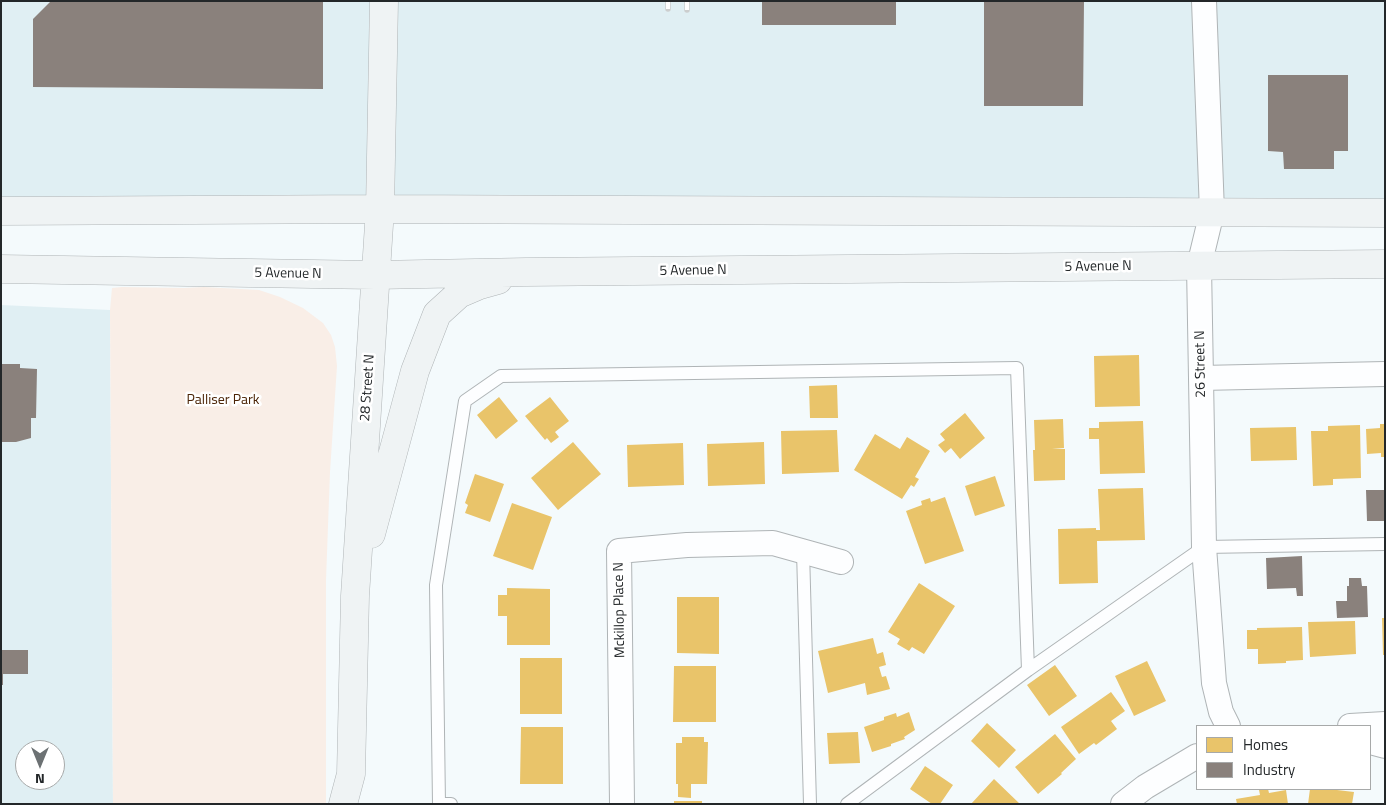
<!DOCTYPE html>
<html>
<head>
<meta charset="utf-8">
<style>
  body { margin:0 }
  #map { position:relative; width:1386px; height:805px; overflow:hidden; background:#f4fafc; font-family:"Titillium Web",sans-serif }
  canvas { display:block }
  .frame { position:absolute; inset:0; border:2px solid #232729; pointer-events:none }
  .legend { position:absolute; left:1196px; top:725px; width:175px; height:65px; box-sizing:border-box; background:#fff; border:1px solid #a7a9a9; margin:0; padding:6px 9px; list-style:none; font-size:15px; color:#232729 }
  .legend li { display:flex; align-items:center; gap:10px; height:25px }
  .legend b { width:25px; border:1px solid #a7a9a9 }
  .north { position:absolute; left:15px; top:740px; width:50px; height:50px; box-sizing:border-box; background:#fff; border:1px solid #a7a9a9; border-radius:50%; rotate:180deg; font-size:14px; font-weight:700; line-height:20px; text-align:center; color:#232729 }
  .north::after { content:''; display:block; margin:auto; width:18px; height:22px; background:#6c7173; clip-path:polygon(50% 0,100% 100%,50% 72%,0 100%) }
</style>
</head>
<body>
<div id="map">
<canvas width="1386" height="805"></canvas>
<div class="frame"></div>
<ul class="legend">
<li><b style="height:14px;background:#e9c46a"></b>Homes</li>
<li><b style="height:14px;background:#8a817c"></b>Industry</li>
</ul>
<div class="north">N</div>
</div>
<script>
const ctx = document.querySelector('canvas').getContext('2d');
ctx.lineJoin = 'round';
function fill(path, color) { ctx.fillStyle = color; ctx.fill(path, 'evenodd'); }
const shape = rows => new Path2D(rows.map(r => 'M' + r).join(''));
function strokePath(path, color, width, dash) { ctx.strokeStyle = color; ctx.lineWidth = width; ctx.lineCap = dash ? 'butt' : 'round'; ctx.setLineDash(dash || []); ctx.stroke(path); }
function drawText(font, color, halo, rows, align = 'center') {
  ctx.font = font + ' "Titillium Web",sans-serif'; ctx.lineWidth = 5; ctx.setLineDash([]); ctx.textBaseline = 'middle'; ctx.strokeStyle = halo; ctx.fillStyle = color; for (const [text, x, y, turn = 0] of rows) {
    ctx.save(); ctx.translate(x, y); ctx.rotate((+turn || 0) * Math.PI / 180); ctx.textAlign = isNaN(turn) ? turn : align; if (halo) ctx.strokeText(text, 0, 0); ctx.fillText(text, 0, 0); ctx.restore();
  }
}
fill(shape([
  [1,1,1385,1,1385,199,1289,204,1,206],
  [1,305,110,310,113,804,1,804],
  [25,750,55,750,55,780,25,780]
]), '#e0eff3');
fill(shape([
  [122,287,184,288,204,287,259,290,280,297,303,308,323,323,331,335,335,347,337,366,330,472,326,580,326,804,113,804,110,310,112,288]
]), '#f9eee7');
fill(shape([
  [1139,355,1140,406,1095,407,1094,356],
  [837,385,838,418,810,418,809,386],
  [499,397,518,421,496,439,477,415],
  [550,397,569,421,555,432,559,437,551,443,547,438,545,440,525,416],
  [965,413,985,438,960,459,951,448,945,453,938,445,945,440,940,434],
  [1063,419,1064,448,1052,449,1065,449,1065,480,1034,481,1033,450,1035,450,1034,420],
  [1143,421,1145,473,1100,474,1099,439,1089,439,1089,428,1099,428,1099,422],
  [1380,424,1385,424,1385,457,1381,457,1381,453,1367,454,1366,429,1380,428],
  [1360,425,1361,478,1333,479,1333,485,1313,486,1311,431,1328,431,1328,426],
  [1296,427,1297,460,1251,461,1250,428],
  [837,430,839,472,782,474,781,431],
  [875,434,900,449,907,437,930,451,915,477,919,479,914,487,911,485,902,499,854,470],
  [573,442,601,474,558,510,531,478],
  [764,442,765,484,708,486,707,444],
  [683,443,684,485,628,487,627,445],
  [475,474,504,484,490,522,465,513,468,505,465,503],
  [995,476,1005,506,975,516,965,486],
  [1143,488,1145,540,1097,541,1098,583,1059,584,1058,529,1096,528,1096,530,1100,530,1098,489],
  [945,497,964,551,925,564,906,511,922,505,921,501,930,498,931,502],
  [512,503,552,517,533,570,493,556],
  [919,583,955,606,924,654,912,647,909,651,897,644,900,639,888,632],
  [507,588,550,589,550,645,507,645,507,616,498,616,498,595,507,595],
  [677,597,719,597,719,654,677,653],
  [1382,618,1385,618,1385,655,1383,655],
  [1355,621,1356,654,1310,657,1308,622],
  [1302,627,1303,660,1286,661,1286,663,1258,664,1258,649,1247,649,1247,630,1257,630,1257,628],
  [873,638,877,654,883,652,886,665,879,667,882,677,886,676,890,689,867,695,865,683,828,693,818,651],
  [520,658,562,658,562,714,520,714],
  [1147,661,1166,701,1134,716,1115,676],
  [1055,665,1077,696,1049,716,1027,685],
  [674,666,716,666,716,722,673,722],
  [1111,692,1125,711,1111,721,1117,729,1096,745,1094,743,1079,754,1061,727],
  [909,712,915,730,904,737,905,739,891,744,891,746,872,752,864,727,884,720,884,717,896,713,897,717],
  [987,723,1016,750,999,768,971,741],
  [521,727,563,727,563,784,520,784],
  [858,732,860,763,829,764,827,733],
  [1055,734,1076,759,1061,773,1062,774,1038,794,1015,767],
  [682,737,704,737,704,742,708,742,707,784,691,784,691,798,678,797,678,784,676,784,676,743,682,743],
  [925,766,953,785,940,804,932,804,910,789],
  [994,779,1020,804,971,804],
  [1268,789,1269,793,1286,790,1288,804,1237,804,1236,799,1260,795,1259,790],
  [1310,789,1337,789,1337,790,1354,792,1352,804,1308,804],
  [674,801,702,801,702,804,674,804]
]), '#e9c46a');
fill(shape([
  [51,1,323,1,323,89,33,87,33,19],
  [762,1,896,1,896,25,762,25],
  [984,1,1084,1,1083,106,984,106],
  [1268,75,1348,75,1348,151,1334,151,1334,169,1284,169,1283,152,1268,151],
  [1,364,20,364,20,368,37,369,36,418,31,418,31,438,16,442,1,442],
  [1366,490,1385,490,1385,521,1367,521],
  [1302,556,1303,596,1297,596,1296,588,1267,589,1266,558],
  [1349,578,1361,578,1362,586,1367,586,1368,617,1337,618,1336,601,1347,601,1347,586,1349,586],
  [1,650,28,650,28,674,3,674,3,685,1,685]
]), '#8a817c');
const lane = shape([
  [803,551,810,804],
  [451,804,439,804,436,585,465,401,501,376,1017,368,1028,670],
  [847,804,1028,670,1204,547,1385,544]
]);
const street = shape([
  [1204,1,1212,212,1199,266,1204,547,1214,683,1221,712,1228,726],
  [1201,378,1385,374],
  [1350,726,1385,724],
  [1370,742,1385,746],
  [622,804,619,551,687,545,773,543,841,562],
  [1123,804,1145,787,1197,756]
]);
const secondary = shape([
  [1,211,380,209,1385,213],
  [1,269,375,275,526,272,1385,264],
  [371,534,415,371,437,314,459,294,480,285,498,280],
  [343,804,351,774,355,596,380,209,384,1]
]);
strokePath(lane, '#afb4b6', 14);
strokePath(street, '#afb4b6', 26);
strokePath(secondary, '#afb4b6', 29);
strokePath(lane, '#fdfeff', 12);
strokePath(street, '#fdfeff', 24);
strokePath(secondary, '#eff3f4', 28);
const rail = shape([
  [668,9,668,1],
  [687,10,687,1]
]);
strokePath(rail, '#cccece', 5.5);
strokePath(rail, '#fff', 4, [11]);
drawText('14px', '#232729', '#fff', [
  ["5 Avenue N",1098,267,-1],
  ["5 Avenue N",693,271,-1],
  ["5 Avenue N",288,274,1],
  ["26 Street N",1201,364,-91],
  ["28 Street N",368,388,-86],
  ["Mckillop Place N",620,610,-91]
]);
drawText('14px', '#4b2406', '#fff', [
  ["Palliser Park",223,401]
]);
</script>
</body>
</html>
